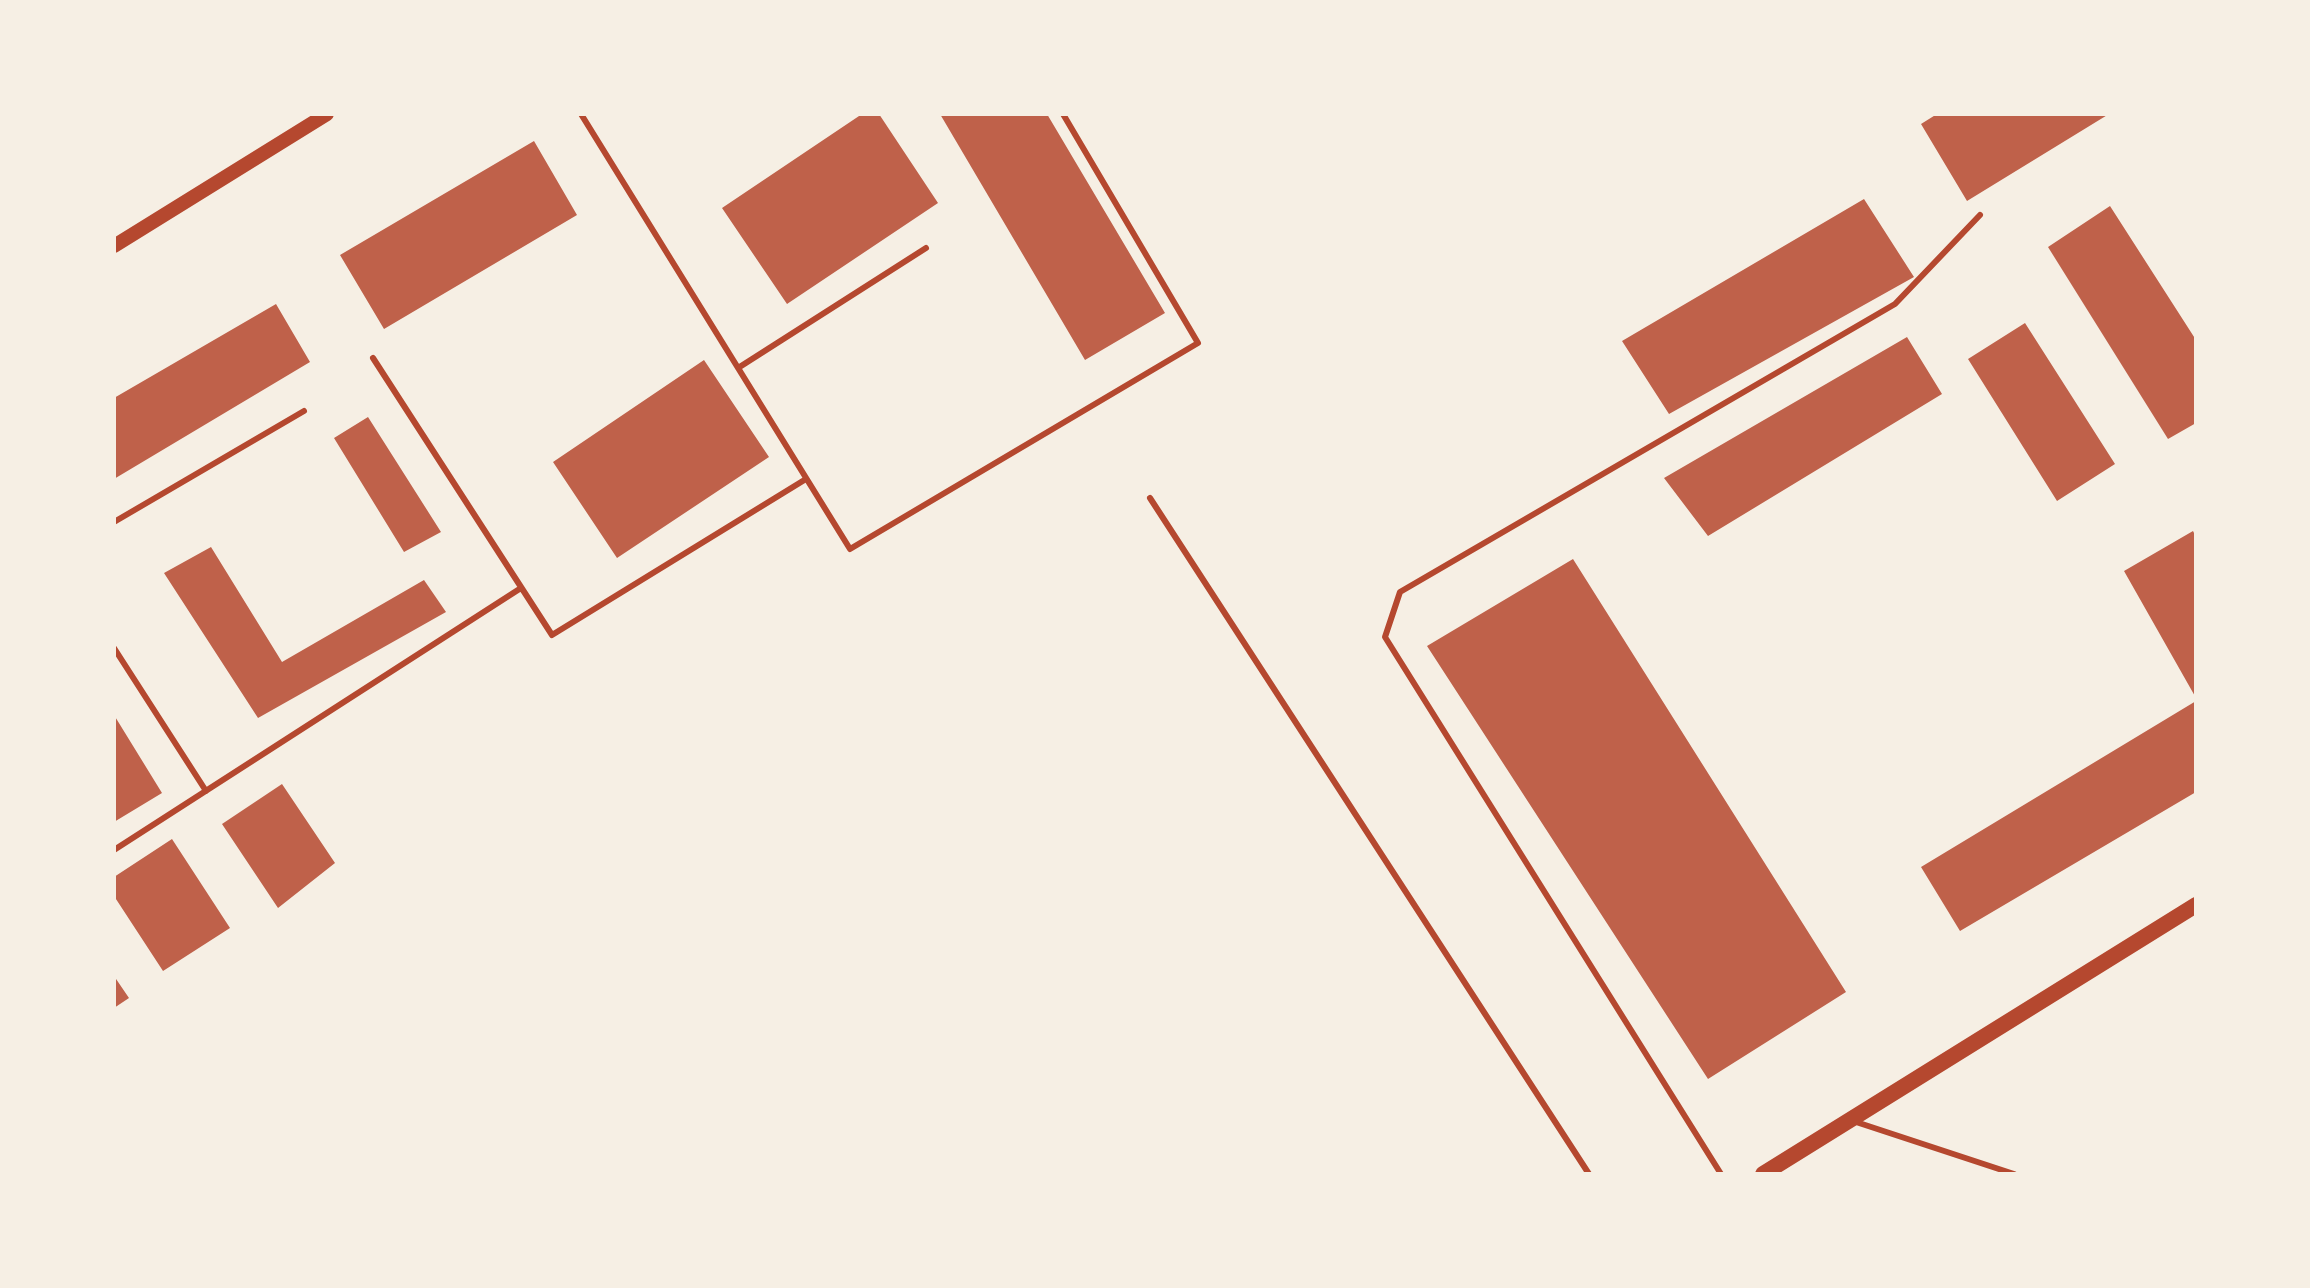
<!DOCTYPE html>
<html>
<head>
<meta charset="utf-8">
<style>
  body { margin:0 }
  #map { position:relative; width:2310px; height:1288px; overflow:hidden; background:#f6efe4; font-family:"PT Sans Narrow",sans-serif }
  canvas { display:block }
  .frame { position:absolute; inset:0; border:116px solid #f6efe4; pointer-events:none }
</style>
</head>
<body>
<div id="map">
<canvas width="2310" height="1288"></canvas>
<div class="frame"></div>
</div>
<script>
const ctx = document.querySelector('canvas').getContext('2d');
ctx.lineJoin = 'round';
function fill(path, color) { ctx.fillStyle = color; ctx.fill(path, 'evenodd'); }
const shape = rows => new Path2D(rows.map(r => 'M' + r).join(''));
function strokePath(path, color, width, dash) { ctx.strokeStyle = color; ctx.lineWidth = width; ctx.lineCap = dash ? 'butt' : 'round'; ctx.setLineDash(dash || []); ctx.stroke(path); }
fill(shape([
  [862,114,879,114,938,203,787,304,722,208],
  [940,114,1047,114,1165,313,1085,360],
  [1937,114,2109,114,1967,201,1921,124],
  [534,141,577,215,384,329,340,255],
  [1864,199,1914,277,1669,414,1622,341],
  [2110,206,2196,340,2196,423,2168,439,2048,247],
  [276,304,310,362,114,479,114,398],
  [2025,323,2115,464,2057,501,1968,359],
  [1907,337,1942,394,1708,536,1664,478],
  [704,360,769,457,617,558,553,462],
  [368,417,441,532,404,552,334,438],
  [2193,531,2196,537,2196,698,2124,571],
  [211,547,282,662,424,580,446,612,258,718,164,573],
  [1573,559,1846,992,1708,1079,1427,646],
  [2196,701,2196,792,1960,931,1921,867],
  [114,715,162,793,114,822],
  [282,784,335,863,278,908,222,824],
  [172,839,230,928,163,971,114,896,114,877],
  [114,976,129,998,114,1008]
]), '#bf614a');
strokePath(shape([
  [581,114,850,549,1198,343,1063,114],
  [373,358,552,635,806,479],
  [738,368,926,248],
  [1150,498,1589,1174],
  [114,522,304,411],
  [114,648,206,791],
  [114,850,521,588],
  [1853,1121,2014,1174],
  [1721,1174,1385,637,1400,592,1895,304,1980,215]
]), '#b5482f', 6);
strokePath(shape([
  [114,246,327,114]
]), '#b5482f', 14);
strokePath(shape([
  [1763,1174,2196,905]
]), '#b5482f', 16);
</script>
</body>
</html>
